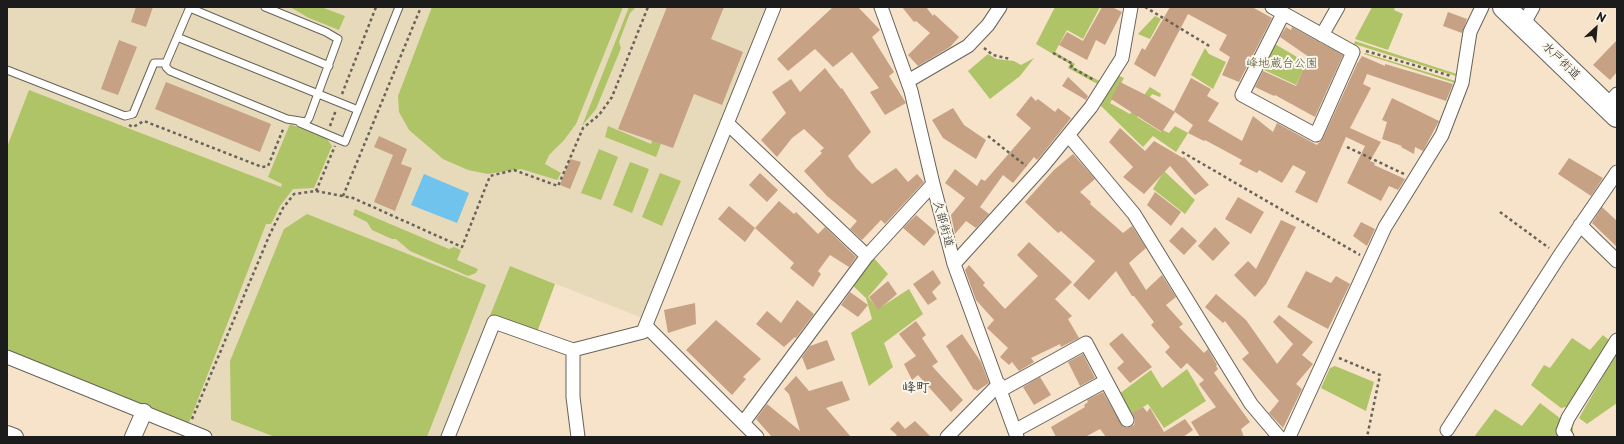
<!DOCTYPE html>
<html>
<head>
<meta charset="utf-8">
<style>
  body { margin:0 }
  #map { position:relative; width:1624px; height:444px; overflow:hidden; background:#f6e3ca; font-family:"Playpen Sans",sans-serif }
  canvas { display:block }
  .frame { position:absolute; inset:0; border:8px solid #1c1c1c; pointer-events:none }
  .north { position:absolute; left:1576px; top:8px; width:40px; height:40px; -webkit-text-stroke:3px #fbf7ec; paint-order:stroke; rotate:26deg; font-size:11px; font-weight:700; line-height:16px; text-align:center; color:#1c1c1c }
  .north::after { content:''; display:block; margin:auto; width:14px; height:18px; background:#1c1c1c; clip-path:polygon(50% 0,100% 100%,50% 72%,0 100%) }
</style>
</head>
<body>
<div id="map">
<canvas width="1624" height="444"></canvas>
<div class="frame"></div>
<div class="north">N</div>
</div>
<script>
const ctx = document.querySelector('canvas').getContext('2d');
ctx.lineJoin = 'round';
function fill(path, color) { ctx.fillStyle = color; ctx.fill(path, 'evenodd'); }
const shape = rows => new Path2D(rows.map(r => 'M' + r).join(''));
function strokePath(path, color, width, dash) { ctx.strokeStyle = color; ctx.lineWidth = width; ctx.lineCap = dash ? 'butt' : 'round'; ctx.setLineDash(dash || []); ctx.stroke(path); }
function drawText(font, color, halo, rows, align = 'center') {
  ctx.font = font + ' "Playpen Sans","Klee One",sans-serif'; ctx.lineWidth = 4; ctx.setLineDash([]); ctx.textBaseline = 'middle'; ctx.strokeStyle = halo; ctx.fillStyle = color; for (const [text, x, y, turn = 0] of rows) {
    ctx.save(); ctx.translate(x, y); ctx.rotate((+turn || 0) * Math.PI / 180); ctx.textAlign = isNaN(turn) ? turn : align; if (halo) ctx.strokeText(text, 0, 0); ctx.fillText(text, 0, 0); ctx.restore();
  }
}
fill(shape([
  [7,7,769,7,645,319,510,266,442,437,218,437,7,352]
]), '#e7daba');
fill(shape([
  [290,7,321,7,345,16,339,30,309,18],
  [432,7,623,7,576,124,564,140,549,155,545,164,561,173,557,180,521,169,488,174,468,170,443,159,409,130,399,112,398,96],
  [629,7,636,7,630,13,619,42,621,48,596,109,582,126],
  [1055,7,1100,7,1083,39,1067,30,1055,52,1075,64,1073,67,1105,84,1103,87,1068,68,1070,64,1036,44],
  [1372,7,1395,7,1394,10,1403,14,1388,50,1355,39],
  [1155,16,1161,19,1150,39,1138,34],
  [1355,41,1460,75,1459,77,1354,44],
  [1275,44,1307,63,1296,85,1262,69],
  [1205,48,1209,54,1226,62,1213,89,1191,75],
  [1365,53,1459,82,1458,84,1364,54],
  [988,54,996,59,1014,61,1021,65,1034,58,1020,76,990,99,968,71],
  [1117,75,1124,78,1110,103,1130,114,1150,87,1161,94,1160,97,1152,94,1137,117,1161,132,1163,130,1169,133,1175,126,1188,133,1176,152,1153,136,1143,147,1098,103],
  [671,89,680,93,656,157,605,137,608,126,651,144],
  [29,90,281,187,282,184,268,177,290,124,327,139,332,146,314,188,293,189,280,206,271,224,266,224,188,425,7,352,7,147],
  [599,149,618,157,601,200,581,193],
  [630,162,649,169,632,213,613,205],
  [1164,171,1195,200,1185,214,1153,189],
  [660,173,681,181,662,226,642,217],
  [355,209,449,249,454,247,461,250,457,260,478,269,476,273,468,276,410,251,396,239,392,239,372,230,367,222,353,215],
  [307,214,486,285,427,437,275,437,231,420,230,361,284,229],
  [873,257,888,274,868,297,878,309,909,289,923,314,884,343,893,367,869,386,851,333,872,319,866,298,852,285],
  [510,266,555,284,536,335,489,318],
  [1603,335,1611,342,1570,406,1561,408,1531,385,1544,365,1550,368,1572,338,1590,350],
  [1617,352,1617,403,1587,424,1579,418],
  [1335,366,1374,382,1366,411,1321,388,1330,368],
  [1187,369,1206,401,1164,428,1148,404,1126,417,1115,397,1151,370,1162,388],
  [1540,403,1573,428,1573,434,1568,437,1474,437,1495,409,1522,426]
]), '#afc367');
fill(shape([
  [424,174,469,193,457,223,411,205]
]), '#6fc3ec');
fill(shape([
  [136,7,153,7,146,27,131,22],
  [667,7,724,7,711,39,743,52,722,105,694,94,673,148,618,129],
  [833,7,858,7,880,30,872,37,894,72,889,76,906,103,885,115,870,92,879,88,852,52,833,67,815,49,788,71,777,59],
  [902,7,926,7,933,16,934,14,959,37,950,47,918,66,908,55,930,33,916,21,914,22],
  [1102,7,1112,7,1122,12,1105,45,1096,40,1087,60,1059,45,1067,32,1083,41],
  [1170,7,1252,7,1272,18,1239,82,1222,75,1230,57,1219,50,1227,35,1188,14,1155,77,1134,64,1142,48,1145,50],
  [1448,12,1467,19,1462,33,1443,26],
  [1286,27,1291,30,1292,27,1343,55,1315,117,1275,95,1274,96,1255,87,1263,71,1296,86,1309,57,1280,37],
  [119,40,137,47,118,95,101,89],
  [1617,40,1617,72,1610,80,1593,65],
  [1362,56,1385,66,1385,64,1453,84,1446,101,1367,74,1363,84,1371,88,1350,128,1381,142,1370,161,1375,163,1374,165,1405,179,1398,190,1389,186,1381,201,1347,183,1365,146,1346,137,1317,203,1295,192,1306,172,1293,165,1282,183,1259,170,1257,173,1239,164,1242,160,1205,140,1204,141,1188,133,1193,125,1175,112,1162,132,1111,99,1120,82,1150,97,1175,112,1174,111,1191,78,1211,89,1207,96,1219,103,1208,121,1242,141,1253,116,1273,132,1277,123,1317,145,1323,138,1357,64],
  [825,68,841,89,842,88,871,132,848,156,856,168,872,184,896,168,908,182,917,174,924,182,885,224,881,220,862,240,850,229,857,221,827,196,804,171,822,153,820,151,824,148,804,129,792,138,777,157,761,140,786,113,772,92,791,79,800,92],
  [1068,77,1088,96,1086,100,1062,86],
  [166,82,271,124,260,152,155,109],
  [1031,96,1036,101,1038,99,1055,112,1058,108,1071,118,1040,157,1037,160,1034,157,1013,183,1003,175,980,207,989,214,976,228,966,221,955,234,951,215,965,198,945,183,955,169,977,186,981,179,985,181,1031,128,1016,115],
  [1392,98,1439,121,1423,151,1415,147,1414,154,1401,147,1402,146,1382,139,1387,122,1382,120],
  [953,108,964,125,986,140,976,159,943,138,932,120],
  [1120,128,1145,151,1154,141,1183,158,1184,157,1209,185,1195,195,1170,166,1144,194,1123,177,1133,167,1109,142],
  [379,136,407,149,401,164,412,168,395,211,374,202,393,155,374,147],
  [1073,154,1095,179,1080,192,1091,202,1090,204,1123,233,1132,226,1146,248,1129,263,1146,290,1162,275,1176,297,1166,305,1183,324,1179,327,1204,353,1208,349,1217,365,1216,366,1218,369,1214,373,1250,422,1241,429,1244,437,1200,437,1191,422,1216,407,1199,384,1204,380,1187,363,1181,369,1165,352,1170,347,1151,325,1154,322,1134,296,1132,296,1116,271,1089,300,1073,285,1095,261,1061,231,1058,233,1025,202,1054,170],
  [1569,158,1603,178,1591,196,1558,174],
  [570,159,581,162,570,189,560,185],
  [760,173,778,190,767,202,749,185],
  [1155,192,1181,212,1171,226,1147,205],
  [1238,197,1264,212,1251,234,1225,219],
  [779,201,794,214,796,212,818,234,825,227,856,257,849,267,830,255,818,271,821,274,813,287,790,268,794,263,755,228],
  [729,206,755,228,745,242,718,219],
  [1602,207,1617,221,1617,247,1592,223],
  [916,215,936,232,924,246,903,228],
  [1281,220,1296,227,1266,284,1255,297,1234,275,1248,261,1256,269],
  [1361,222,1375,229,1367,246,1353,236],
  [1182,227,1197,241,1184,255,1169,241],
  [1215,227,1230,243,1213,261,1198,246],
  [1029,242,1072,282,1055,299,1072,316,1068,319,1079,338,1061,347,1060,344,1031,358,1034,362,1019,371,1012,362,1009,365,1000,357,1008,348,987,328,994,320,976,300,965,270,969,265,985,283,983,285,1005,309,1038,276,1017,255],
  [933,270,941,283,932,292,937,299,928,305,913,284],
  [1306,271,1331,283,1336,276,1350,284,1328,329,1287,307],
  [888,281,897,294,878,310,869,297],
  [850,292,868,305,858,317,841,305],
  [1216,294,1246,320,1277,364,1293,344,1273,322,1279,315,1313,342,1302,355,1313,364,1296,384,1302,389,1283,428,1269,413,1279,401,1242,359,1249,353,1225,321,1223,323,1205,307],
  [797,300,814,314,796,338,795,337,784,347,756,324,767,311,781,323],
  [695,303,696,324,668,333,664,310],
  [716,320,761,359,743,377,746,379,732,395,686,350],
  [916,321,926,335,922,338,938,362,932,366,963,400,951,412,918,375,912,380,904,364,916,356,899,334],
  [1122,333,1152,367,1130,383,1117,368,1124,362,1109,344],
  [962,334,981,362,989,383,977,391,975,389,974,390,946,346],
  [827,340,835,360,807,370,802,357,810,346],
  [1083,354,1095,378,1080,386,1068,362],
  [796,376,809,391,842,381,850,400,826,408,851,437,772,437,756,419,767,404,800,431,789,394,784,389],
  [1040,377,1051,395,1034,405,1023,387],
  [1103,392,1123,427,1127,428,1134,425,1135,420,1132,413,1143,407,1147,412,1150,408,1164,432,1185,419,1193,430,1183,437,1106,437,1100,429,1085,437,1056,437,1051,427,1085,407,1084,405,1088,402,1087,400],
  [898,421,905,429,915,421,931,437,895,437,897,435,890,429]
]), '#c6a184');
const service = shape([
  [190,8,329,66],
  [177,37,358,110],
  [166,63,166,67,170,71,287,119,306,122,309,118,338,39,326,32,265,7],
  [7,70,125,116,133,114,154,63,166,63,190,7],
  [300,123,345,142,399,7]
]);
const minor = shape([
  [881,7,911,91,933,184,954,264,1017,437],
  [1272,7,1353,52,1316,135,1242,95,1283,14],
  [1523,25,1533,7],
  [1322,35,1338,7],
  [908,81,968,46,988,25,1000,7],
  [1607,106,1617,94],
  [727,123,867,256],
  [1069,136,1134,214,1251,404,1279,437],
  [1580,225,1617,261],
  [954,264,1043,166,1091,107,1122,58,1131,7],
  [647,327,757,437],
  [573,350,573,397,578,437],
  [7,357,205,437],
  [1001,390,1086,343,1127,420],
  [743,423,867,256,933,184],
  [1016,430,1106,381],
  [1447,430,1560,255,1617,172],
  [448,437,494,322,573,350,643,332,774,7],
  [947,437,999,384],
  [1289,437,1385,227,1442,135,1462,83,1470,32,1482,7],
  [1567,437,1563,431,1568,418,1617,340]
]);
const tertiary = shape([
  [7,434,15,437],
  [133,437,144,412]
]);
const trunk = shape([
  [1504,7,1617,116]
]);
strokePath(service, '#686259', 9);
strokePath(minor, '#686259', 15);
strokePath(tertiary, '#686259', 18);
strokePath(trunk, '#686259', 24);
strokePath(shape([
  [1145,7,1211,47],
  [984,48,993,55,1010,59],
  [1366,51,1451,76],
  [1053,53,1073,64,1071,67,1094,80],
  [342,94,376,7],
  [129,125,133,127,144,121,262,167,268,166,284,127],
  [330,126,336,110],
  [988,136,1026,166],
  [1347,147,1404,174],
  [1182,152,1360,255],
  [316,191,335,146],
  [343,196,421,7],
  [1500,212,1549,248],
  [1339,358,1380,375,1367,437],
  [192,419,270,234,283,208,294,194,316,191,353,198,462,247,490,176,514,170,558,186,583,128,599,115,612,97,648,7]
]), '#686259', 2.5, [3, 3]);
strokePath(service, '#fff', 7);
strokePath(minor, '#fff', 13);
strokePath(tertiary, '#fff', 16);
strokePath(trunk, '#fff', 22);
drawText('12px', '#1c1c1c', '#fbf7ec', [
  ["水戸街道",1561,61,44],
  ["久部街道",943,224,75]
]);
drawText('12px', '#4f5636', '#fbf7ec', [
  ["峰地蔵台公園",1282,64]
]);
drawText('14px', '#1c1c1c', '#fbf7ec', [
  ["峰町",916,388]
]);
</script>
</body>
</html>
